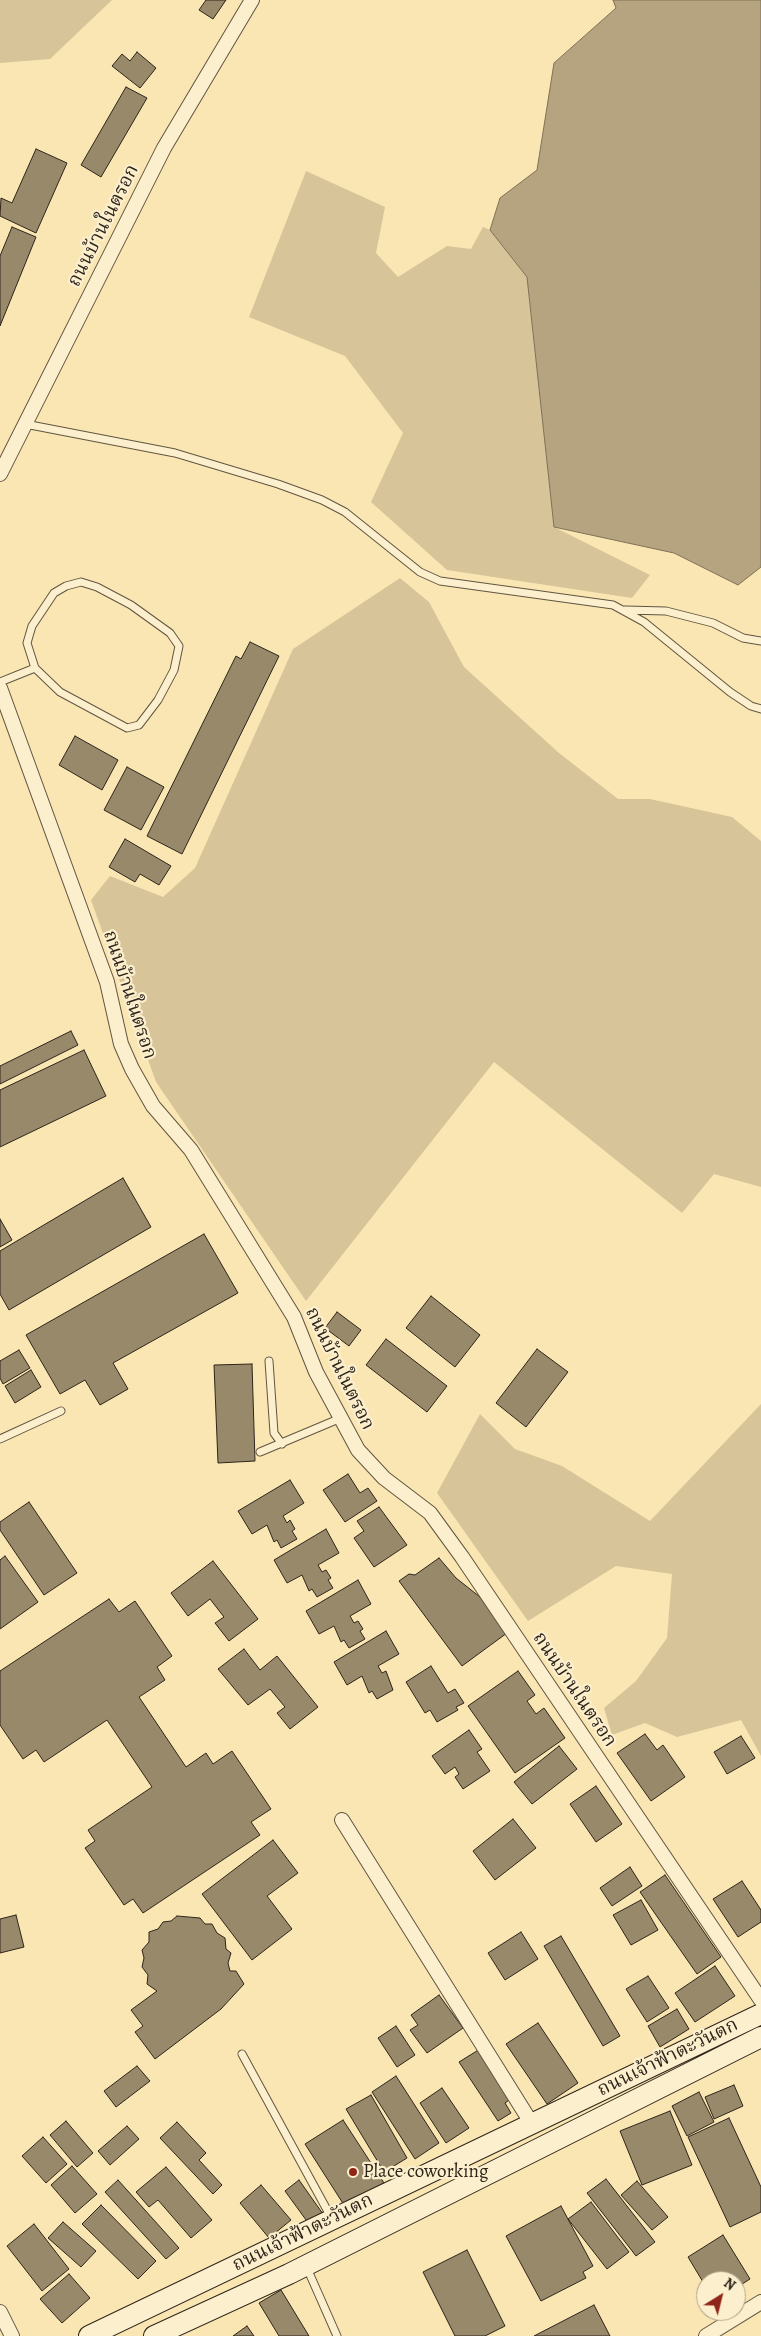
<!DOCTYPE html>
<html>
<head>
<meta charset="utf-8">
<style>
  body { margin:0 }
  #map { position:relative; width:761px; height:2336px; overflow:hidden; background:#fae6b3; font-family:Alegreya,serif }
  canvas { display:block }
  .north { position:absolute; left:696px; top:2271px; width:50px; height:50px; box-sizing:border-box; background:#fcefce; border:1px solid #aa9e86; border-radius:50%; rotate:36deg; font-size:14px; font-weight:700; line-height:20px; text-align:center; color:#2e251a }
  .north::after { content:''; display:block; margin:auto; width:18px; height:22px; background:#8f2418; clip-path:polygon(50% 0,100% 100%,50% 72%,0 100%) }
</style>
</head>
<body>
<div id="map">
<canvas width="761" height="2336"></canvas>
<div class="north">N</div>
</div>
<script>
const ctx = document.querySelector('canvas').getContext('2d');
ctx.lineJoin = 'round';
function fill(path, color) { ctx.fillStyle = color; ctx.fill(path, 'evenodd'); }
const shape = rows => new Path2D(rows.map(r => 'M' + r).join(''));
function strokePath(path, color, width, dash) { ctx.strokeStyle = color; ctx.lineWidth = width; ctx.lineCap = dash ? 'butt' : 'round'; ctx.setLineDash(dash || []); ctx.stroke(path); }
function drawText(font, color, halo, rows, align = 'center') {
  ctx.font = font + ' Alegreya,"Noto Serif Thai",serif'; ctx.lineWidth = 4.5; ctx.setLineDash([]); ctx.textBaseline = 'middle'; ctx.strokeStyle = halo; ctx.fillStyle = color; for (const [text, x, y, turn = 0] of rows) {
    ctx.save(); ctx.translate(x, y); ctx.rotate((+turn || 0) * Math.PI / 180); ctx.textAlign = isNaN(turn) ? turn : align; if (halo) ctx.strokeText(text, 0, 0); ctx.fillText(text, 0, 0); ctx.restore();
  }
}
fill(shape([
  [0,0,112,0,50,59,0,63],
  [306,171,385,207,376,253,398,277,447,246,471,249,483,227,490,230,527,277,554,527,650,575,632,598,447,570,371,502,403,433,345,356,249,317],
  [400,578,429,602,464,667,559,753,618,799,650,799,732,817,761,841,761,1187,714,1174,682,1213,494,1062,306,1301,156,1082,91,900,110,876,163,897,195,868,293,649],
  [761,1404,761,1756,741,1720,677,1737,645,1723,612,1735,604,1708,636,1681,667,1638,672,1574,616,1566,528,1621,437,1493,480,1414,515,1449,562,1466,650,1521]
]), '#d7c599');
const water = shape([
  [613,0,761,0,761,567,738,585,674,553,554,527,527,277,490,230,500,198,537,170,554,63,616,8,613,0]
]);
fill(water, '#b5a47f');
strokePath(water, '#7f7157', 1);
const building = shape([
  [206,0,226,0,213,19,199,10,206,0],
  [137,52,156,68,140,88,112,66,122,54,130,61,137,52],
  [126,87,147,98,101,177,81,165,126,87],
  [36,149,67,163,36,233,0,216,1,198,12,203,36,149],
  [12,227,36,237,0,326,0,256,12,227],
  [250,642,279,656,182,854,147,836,236,656,241,659,250,642],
  [75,736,118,760,102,790,59,765,75,736],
  [127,767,164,787,141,830,104,810,127,767],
  [125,839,171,866,159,885,140,874,135,882,109,867,125,839],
  [71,1031,78,1045,0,1084,0,1066,71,1031],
  [84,1050,106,1096,0,1147,0,1090,84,1050],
  [123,1178,151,1227,9,1310,0,1294,0,1251,123,1178],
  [0,1219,12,1240,0,1247,0,1219],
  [204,1234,238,1293,113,1363,128,1389,100,1405,85,1380,60,1394,26,1335,204,1234],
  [431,1296,480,1335,455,1367,406,1328,431,1296],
  [337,1312,361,1330,349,1346,325,1328,337,1312],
  [386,1339,447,1386,427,1412,366,1365,386,1339],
  [537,1349,568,1372,526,1427,496,1403,537,1349],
  [19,1350,30,1368,3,1384,0,1378,0,1361,19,1350],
  [252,1364,255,1461,218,1463,214,1365,252,1364],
  [31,1370,41,1387,15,1403,5,1386,31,1370],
  [348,1474,360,1493,368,1488,377,1501,345,1522,323,1490,348,1474],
  [290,1480,304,1503,283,1516,287,1523,290,1520,295,1529,292,1531,297,1539,281,1548,277,1540,274,1542,267,1525,252,1534,238,1511,290,1480],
  [29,1502,77,1573,44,1595,0,1530,0,1522,29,1502],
  [379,1507,407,1545,374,1567,354,1538,364,1531,357,1521,379,1507],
  [326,1529,339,1553,318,1565,322,1572,326,1570,331,1578,328,1580,333,1588,317,1597,312,1589,309,1591,302,1575,287,1583,274,1560,326,1529],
  [5,1556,38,1602,0,1629,0,1560,5,1556],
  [439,1558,456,1578,480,1597,507,1633,462,1666,399,1581,409,1574,415,1575,439,1558],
  [213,1561,258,1619,229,1641,215,1623,224,1617,210,1599,188,1616,171,1593,213,1561],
  [358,1580,371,1604,350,1616,354,1623,358,1621,363,1629,360,1631,365,1639,349,1648,344,1640,341,1642,334,1626,319,1634,306,1611,358,1580],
  [109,1599,119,1612,135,1601,172,1656,157,1667,165,1680,139,1697,186,1767,206,1753,213,1764,232,1751,271,1809,251,1822,260,1835,143,1913,133,1899,124,1905,85,1848,95,1841,88,1830,152,1787,107,1720,44,1762,36,1750,23,1759,0,1725,0,1671,109,1599],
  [386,1631,399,1654,378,1666,382,1673,386,1671,393,1690,377,1699,372,1691,369,1693,362,1676,347,1685,334,1662,386,1631],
  [244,1649,260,1670,277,1656,318,1707,290,1729,277,1713,285,1707,270,1689,248,1705,218,1669,244,1649],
  [431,1666,448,1693,455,1689,464,1703,456,1707,458,1710,437,1722,430,1710,425,1713,406,1682,431,1666],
  [518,1671,535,1695,527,1701,536,1714,544,1708,565,1738,515,1773,468,1706,518,1671],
  [469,1730,482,1749,477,1752,490,1771,463,1789,455,1777,459,1774,455,1767,445,1774,432,1756,469,1730],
  [645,1734,657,1750,663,1745,685,1777,651,1801,617,1753,645,1734],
  [741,1736,755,1758,727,1774,714,1752,741,1736],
  [559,1746,577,1769,532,1804,514,1782,559,1746],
  [596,1786,622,1824,596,1842,570,1804,596,1786],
  [513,1819,536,1848,495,1880,473,1851,513,1819],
  [273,1840,298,1873,267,1896,292,1929,252,1960,202,1894,273,1840],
  [630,1867,642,1886,612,1906,600,1888,630,1867],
  [665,1875,721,1957,697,1974,640,1892,665,1875],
  [742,1881,761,1910,761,1922,738,1937,713,1899,742,1881],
  [641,1900,658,1930,631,1945,613,1915,641,1900],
  [16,1915,24,1947,0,1953,0,1919,16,1915],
  [177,1916,200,1918,205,1924,212,1924,217,1933,225,1938,226,1949,231,1953,228,1963,230,1971,236,1971,244,1984,221,2009,155,2059,135,2032,143,2026,131,2010,157,1991,147,1984,148,1975,142,1967,144,1958,142,1950,149,1942,149,1932,158,1929,163,1922,171,1921,177,1916],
  [521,1932,538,1959,505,1980,488,1953,521,1932],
  [561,1936,620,2036,603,2046,544,1946,561,1936],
  [715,1966,735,1996,695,2022,675,1993,715,1966],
  [648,1976,669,2008,647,2022,626,1989,648,1976],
  [439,1995,463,2028,427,2053,410,2030,418,2025,411,2015,439,1995],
  [677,2009,689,2029,660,2047,648,2026,677,2009],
  [538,2023,578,2083,547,2104,506,2044,538,2023],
  [396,2026,415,2055,397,2067,378,2038,396,2026],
  [480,2049,512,2098,505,2103,511,2113,498,2121,459,2062,480,2049],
  [137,2066,150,2081,116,2107,104,2091,137,2066],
  [396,2076,439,2143,415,2159,372,2092,396,2076],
  [734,2085,743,2106,714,2119,705,2097,734,2085],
  [442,2088,469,2128,446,2143,420,2103,442,2088],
  [699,2092,714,2122,687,2136,672,2106,699,2092],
  [371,2095,407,2158,384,2172,346,2109,371,2095],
  [670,2111,692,2165,642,2185,620,2131,670,2111],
  [729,2118,761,2187,761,2212,730,2227,688,2137,729,2118],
  [343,2120,384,2183,344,2205,305,2144,343,2120],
  [66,2121,93,2153,77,2167,50,2135,66,2121],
  [177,2122,206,2153,199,2160,222,2185,213,2194,160,2138,177,2122],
  [127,2126,139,2139,110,2165,98,2151,127,2126],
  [43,2137,67,2164,46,2183,22,2156,43,2137],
  [72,2166,97,2194,75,2213,51,2185,72,2166],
  [166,2167,212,2220,191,2238,158,2200,149,2207,136,2192,166,2167],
  [606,2179,655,2242,636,2256,587,2193,606,2179],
  [118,2180,179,2248,166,2259,105,2192,118,2180],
  [299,2180,323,2214,309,2224,285,2191,299,2180],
  [637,2181,668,2217,652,2230,621,2195,637,2181],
  [261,2185,291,2220,269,2238,240,2203,261,2185],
  [591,2202,629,2252,607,2269,568,2219,591,2202],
  [101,2205,156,2261,138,2279,82,2224,101,2205],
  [561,2206,593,2266,583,2272,586,2278,541,2301,506,2236,561,2206],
  [63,2222,96,2251,81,2267,48,2238,63,2222],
  [34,2224,69,2269,42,2291,7,2246,34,2224],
  [723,2235,750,2279,736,2288,736,2281,706,2281,706,2287,688,2257,723,2235],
  [467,2250,505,2326,485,2336,455,2336,423,2272,467,2250],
  [69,2274,90,2298,62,2323,40,2299,69,2274],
  [281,2290,309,2336,279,2336,259,2303,281,2290],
  [594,2305,610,2336,534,2336,594,2305],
  [247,2326,254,2336,233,2336,247,2326]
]);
fill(building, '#98896a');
strokePath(building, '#2e251a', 1);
const lane = shape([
  [25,424,175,453,278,484,322,500,345,512,420,572,440,581,613,605,644,622,730,692,751,706,761,709],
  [625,610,666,611,713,623,743,638,761,641],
  [0,682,35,668,60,692,127,728,139,725,158,700,174,670,179,646,170,633,131,605,97,587,81,582,66,586,54,593,32,626,27,643,35,668],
  [269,1361,274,1433,282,1444],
  [0,1439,61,1411],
  [260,1452,341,1418],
  [242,2054,332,2219],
  [307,2268,337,2336]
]);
const street = shape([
  [0,474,164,148,252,0],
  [0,688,107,982,121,1044,132,1069,153,1106,191,1150,294,1317,316,1372,358,1450,384,1478,430,1513,462,1557,761,2000],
  [342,1820,532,2124],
  [0,2312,12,2336],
  [706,2336,761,2302]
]);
const secondary = shape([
  [89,2336,761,2014],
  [154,2336,289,2274,761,2037]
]);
strokePath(lane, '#615540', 9);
strokePath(street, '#615540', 16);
strokePath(secondary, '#2e251a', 22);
strokePath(lane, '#fcefce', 7);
strokePath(street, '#fcefce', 14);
strokePath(secondary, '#fcefce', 20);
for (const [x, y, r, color] of [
  [353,2172,5,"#8f2418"]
]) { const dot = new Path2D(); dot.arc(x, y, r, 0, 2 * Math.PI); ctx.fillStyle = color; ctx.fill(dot); strokePath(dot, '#fcefce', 2); }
drawText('19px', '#2e251a', '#fcefce', [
  ["ถนนบ้านในตรอก",104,226,-63],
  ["ถนนบ้านในตรอก",129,995,72],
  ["ถนนบ้านในตรอก",339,1369,64],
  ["ถนนบ้านในตรอก",574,1690,56],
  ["ถนนเจ้าฟ้าตะวันตก",668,2058,-26],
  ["ถนนเจ้าฟ้าตะวันตก",303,2233,-26]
]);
drawText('19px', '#2e251a', '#fcefce', [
  ["Place coworking",363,2172]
], 'left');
</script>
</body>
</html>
